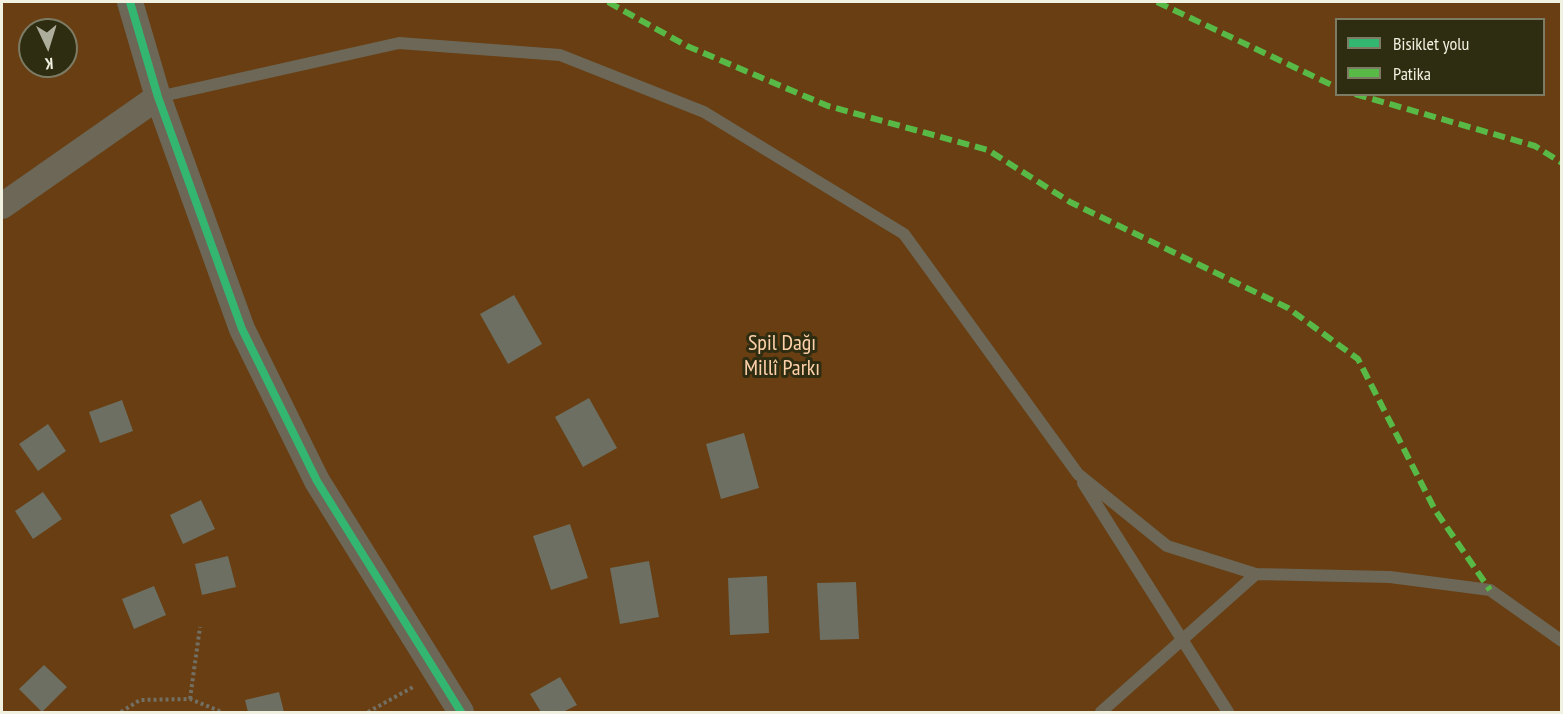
<!DOCTYPE html>
<html>
<head>
<meta charset="utf-8">
<style>
  body { margin:0 }
  #map { position:relative; width:1563px; height:714px; overflow:hidden; background:#323221; font-family:"PT Sans Narrow",sans-serif }
  canvas { display:block }
  .frame { position:absolute; inset:0; border:3px solid #f0f1e0; pointer-events:none }
  .legend { position:absolute; left:1335px; top:18px; width:210px; height:78px; box-sizing:border-box; background:#2e2d11; border:2px solid #7c7b64; margin:0; padding:8px 10px; list-style:none; font-size:18px; color:#f0f1e0 }
  .legend li { display:flex; align-items:center; gap:12px; height:30px }
  .legend b { width:30px; border:2px solid #7c7b64 }
  .north { position:absolute; left:18px; top:18px; width:60px; height:60px; box-sizing:border-box; background:#2e2d11; border:2px solid #7c7b64; border-radius:50%; rotate:176deg; font-size:16px; font-weight:700; line-height:24px; text-align:center; color:#f0f1e0 }
  .north::after { content:''; display:block; margin:auto; width:21px; height:27px; background:#aeae9d; clip-path:polygon(50% 0,100% 100%,50% 72%,0 100%) }
</style>
</head>
<body>
<div id="map">
<canvas width="1563" height="714"></canvas>
<div class="frame"></div>
<ul class="legend">
<li><b style="height:8px;background:#33b770"></b>Bisiklet yolu</li>
<li><b style="height:8px;background:#58b947"></b>Patika</li>
</ul>
<div class="north">K</div>
</div>
<script>
const ctx = document.querySelector('canvas').getContext('2d');
ctx.lineJoin = 'round';
function fill(path, color) { ctx.fillStyle = color; ctx.fill(path, 'evenodd'); }
const shape = rows => new Path2D(rows.map(r => 'M' + r).join(''));
function strokePath(path, color, width, dash) { ctx.strokeStyle = color; ctx.lineWidth = width; ctx.lineCap = dash ? 'butt' : 'round'; ctx.setLineDash(dash || []); ctx.stroke(path); }
function drawText(font, color, halo, rows, align = 'center') {
  ctx.font = font + ' "PT Sans Narrow",sans-serif'; ctx.lineWidth = 6; ctx.setLineDash([]); ctx.textBaseline = 'middle'; ctx.strokeStyle = halo; ctx.fillStyle = color; for (const [text, x, y, turn = 0] of rows) {
    ctx.save(); ctx.translate(x, y); ctx.rotate((+turn || 0) * Math.PI / 180); ctx.textAlign = isNaN(turn) ? turn : align; if (halo) ctx.strokeText(text, 0, 0); ctx.fillText(text, 0, 0); ctx.restore();
  }
}
fill(shape([
  [2,2,1561,2,1561,712,2,712],
  [1336,20,1544,20,1544,94,1336,94],
  [30,30,66,30,66,66,30,66]
]), '#683e12');
fill(shape([
  [514,295,542,344,508,364,480,314],
  [589,398,617,448,583,467,555,417],
  [122,400,133,431,100,443,89,412],
  [48,424,66,451,38,471,19,444],
  [744,433,759,488,721,499,706,444],
  [43,492,62,519,33,539,15,511],
  [201,500,215,529,183,544,170,515],
  [570,524,588,578,551,590,533,536],
  [228,556,236,587,202,595,195,564],
  [649,561,659,617,620,624,610,568],
  [767,576,769,633,730,635,728,578],
  [856,582,859,639,820,640,817,583],
  [154,586,166,615,134,629,122,599],
  [44,665,67,687,42,712,19,689],
  [560,677,577,705,563,712,541,712,530,694],
  [279,692,284,712,248,712,245,700]
]), '#6c6f61');
strokePath(shape([
  [190,699,200,627],
  [121,712,140,700,190,699,222,712],
  [368,712,415,686]
]), '#736f62', 4, [3, 3]);
strokePath(shape([
  [158,97,399,43,560,55,704,112,904,234,1078,474,1167,546,1256,574,1390,577,1490,590,1562,641],
  [1083,483,1228,712],
  [1101,712,1256,574]
]), '#6c6757', 12);
strokePath(shape([
  [130,2,158,97,242,329,317,481,461,712],
  [2,206,158,97]
]), '#6c6757', 26);
strokePath(shape([
  [608,2,687,46,828,106,988,150,1070,202,1288,308,1358,359,1435,510,1490,590],
  [1157,2,1336,87],
  [1355,94,1535,146,1562,163]
]), '#58b947', 6, [12, 6]);
strokePath(shape([
  [130,2,158,97,242,329,317,481,461,712]
]), '#33b770', 8);
drawText('22px', '#fed0aa', '#2e2d11', [
  ["Spil Dağı",782,344],
  ["Millî Parkı",782,369]
]);
</script>
</body>
</html>
